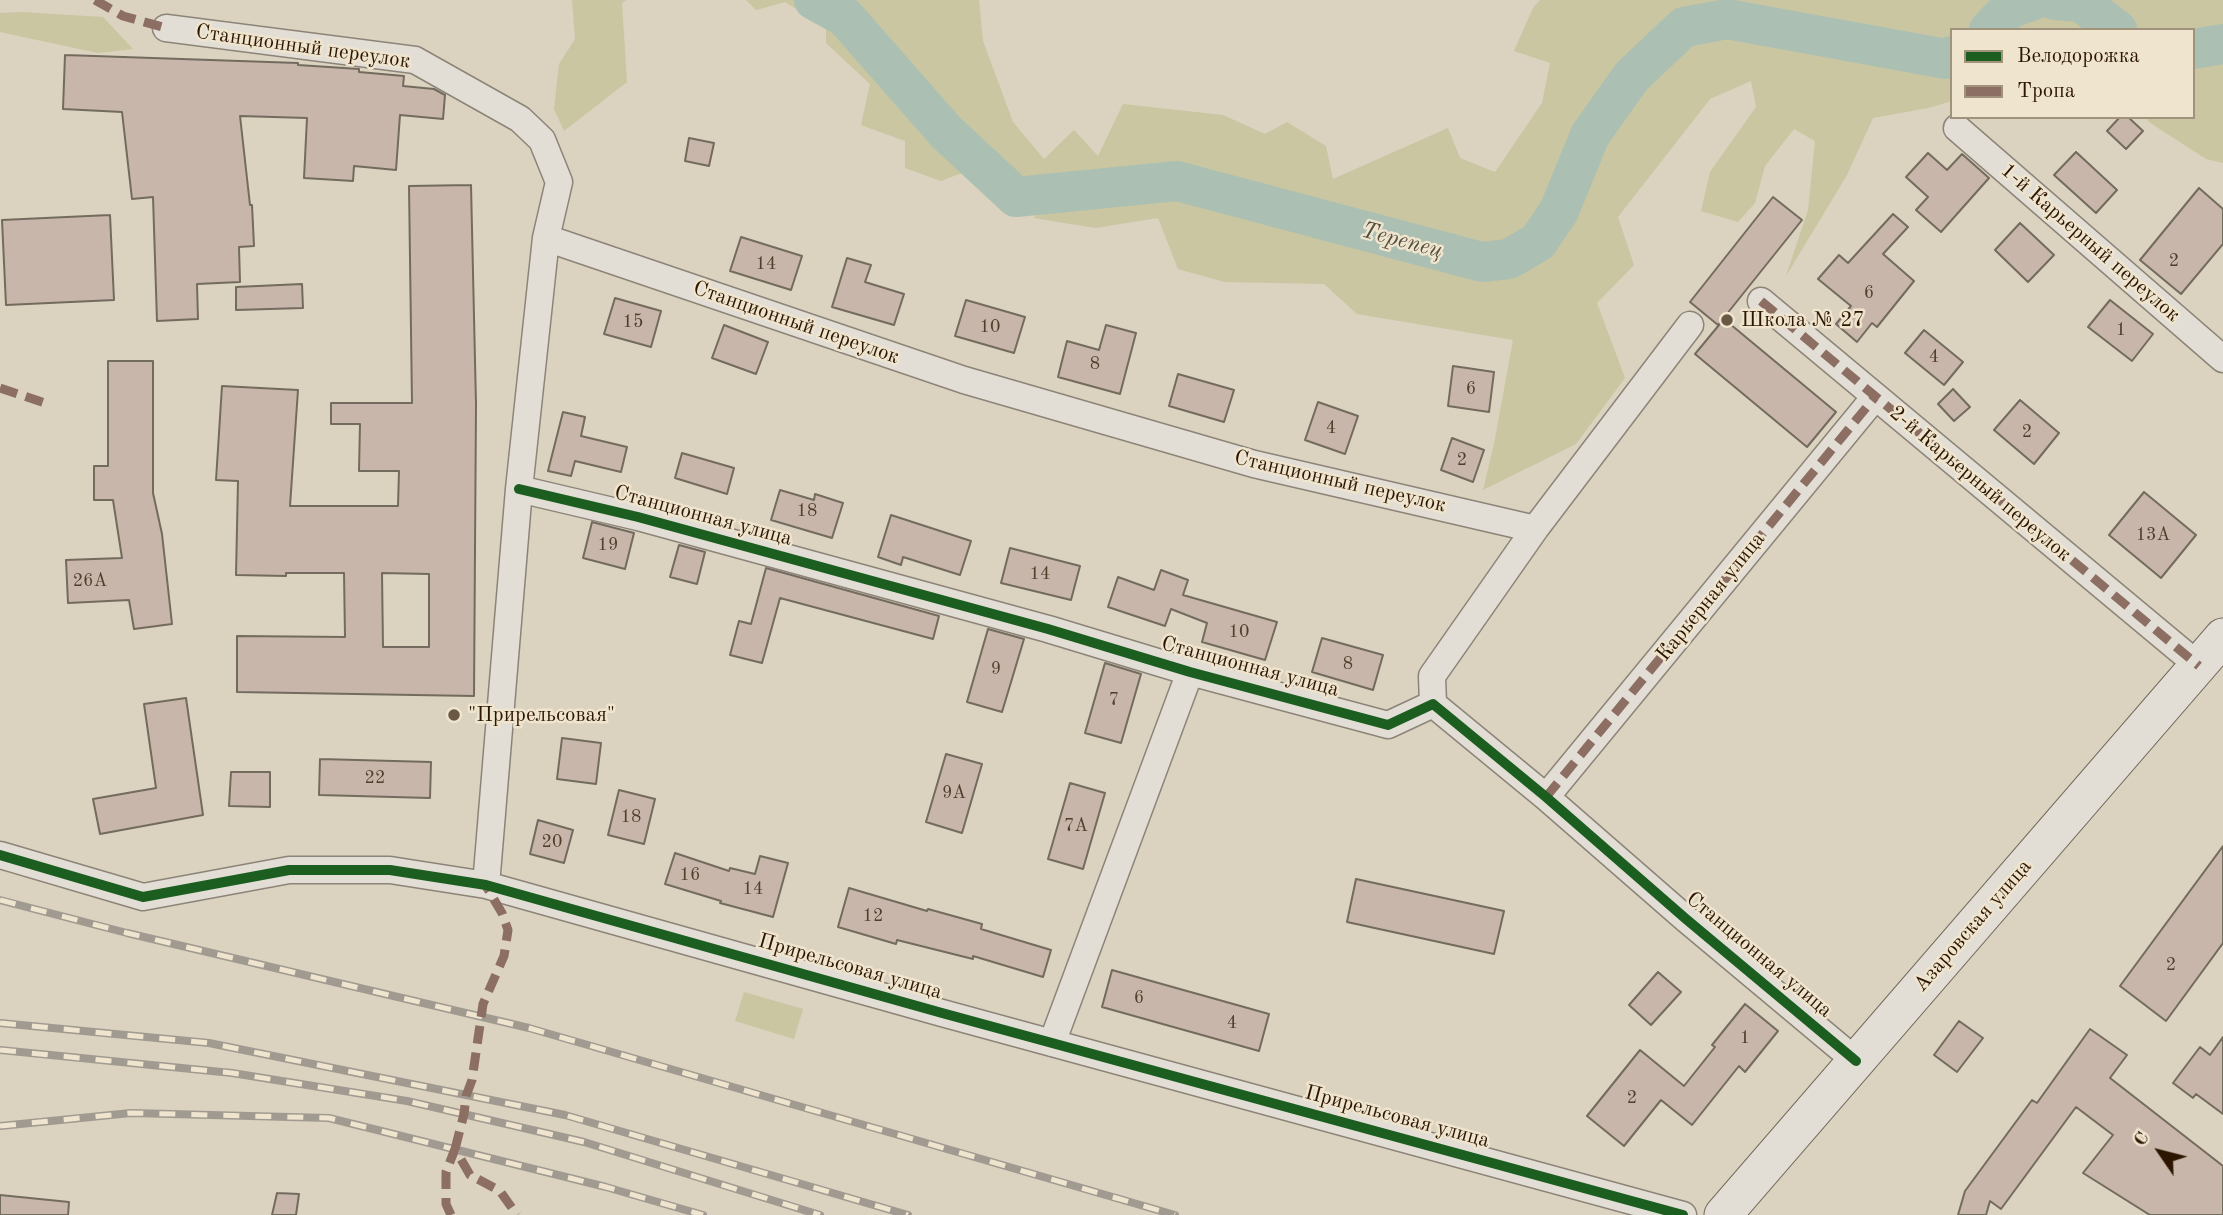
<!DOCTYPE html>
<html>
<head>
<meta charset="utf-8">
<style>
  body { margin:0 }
  #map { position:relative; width:2223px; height:1215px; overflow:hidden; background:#dbd2bf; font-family:"Old Standard TT",serif }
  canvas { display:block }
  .legend { position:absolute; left:1950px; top:28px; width:245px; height:91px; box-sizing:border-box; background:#efe4ce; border:2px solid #a1927c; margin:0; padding:9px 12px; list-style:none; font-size:21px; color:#2c1601 }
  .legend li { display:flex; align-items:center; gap:14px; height:35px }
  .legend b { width:35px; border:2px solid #a1927c }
  .north { position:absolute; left:2125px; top:1117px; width:70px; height:70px; -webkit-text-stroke:5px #efe4ce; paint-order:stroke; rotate:305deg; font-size:19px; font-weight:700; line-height:28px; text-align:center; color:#2c1601 }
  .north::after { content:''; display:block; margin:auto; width:24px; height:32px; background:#2c1601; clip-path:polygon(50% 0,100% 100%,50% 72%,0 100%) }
</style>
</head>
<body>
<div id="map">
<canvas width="2223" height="1215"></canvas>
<ul class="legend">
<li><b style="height:9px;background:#1b5e20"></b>Велодорожка</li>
<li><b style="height:9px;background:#8d6e63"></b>Тропа</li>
</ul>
<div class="north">С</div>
</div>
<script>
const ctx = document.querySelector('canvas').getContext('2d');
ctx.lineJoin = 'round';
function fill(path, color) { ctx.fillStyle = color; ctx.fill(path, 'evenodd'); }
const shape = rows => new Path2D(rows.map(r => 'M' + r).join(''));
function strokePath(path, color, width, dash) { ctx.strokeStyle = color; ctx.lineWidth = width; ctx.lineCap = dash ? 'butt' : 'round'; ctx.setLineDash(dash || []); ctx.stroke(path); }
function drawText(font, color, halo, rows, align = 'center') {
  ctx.font = font + ' "Old Standard TT",serif'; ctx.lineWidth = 5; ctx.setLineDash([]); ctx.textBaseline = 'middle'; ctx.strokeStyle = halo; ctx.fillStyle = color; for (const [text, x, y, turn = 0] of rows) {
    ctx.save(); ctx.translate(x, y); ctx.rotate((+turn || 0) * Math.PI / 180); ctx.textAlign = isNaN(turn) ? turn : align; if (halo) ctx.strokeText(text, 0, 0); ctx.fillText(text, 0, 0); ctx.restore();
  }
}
fill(shape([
  [572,0,626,0,622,3,627,82,564,131,554,109,559,64,575,39],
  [746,0,979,0,983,41,1013,122,1044,159,1074,130,1098,156,1123,104,1223,115,1265,134,1287,122,1326,146,1333,179,1448,128,1460,158,1495,172,1542,103,1550,63,1514,51,1533,8,1540,0,2223,0,2223,163,2206,159,2149,122,2146,117,2193,117,2193,30,1952,30,1952,101,1928,108,1873,118,1847,175,1786,276,1808,210,1815,141,1794,129,1765,166,1755,203,1738,222,1701,211,1710,172,1756,107,1751,81,1710,99,1618,217,1634,265,1597,303,1625,378,1576,444,1483,490,1494,444,1513,340,1357,314,1324,284,1225,282,1178,269,1158,218,1095,228,1034,218,1059,182,1022,181,998,159,941,181,905,168,905,141,861,125,870,84,826,43,826,27,785,2,756,10],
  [22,12,103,17,133,49,98,53,0,32,0,13],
  [744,992,803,1009,794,1039,735,1021]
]), '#c9c6a1');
strokePath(shape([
  [814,0,845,17,946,132,1016,197,1177,181,1482,262,1509,259,1538,242,1559,211,1590,135,1632,76,1684,27,1727,19,1946,59,1952,56],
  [2055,0,2081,2,2117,30],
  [1989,30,2009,9,2034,0],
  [2193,49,2223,44]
]), '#abc0b2', 40);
const building = shape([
  [65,55,298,63,298,65,359,69,359,72,404,76,403,86,434,89,445,95,443,119,400,115,396,170,354,166,353,181,304,178,307,118,240,116,250,205,252,205,254,246,239,247,240,282,197,284,198,319,157,321,153,197,132,199,122,112,63,109,65,55],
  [2120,117,2128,117,2143,131,2126,149,2107,131,2120,117],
  [689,138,714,143,709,166,685,161,689,138],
  [2076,152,2117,190,2096,213,2054,175,2076,152],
  [1928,153,1947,170,1962,154,1989,178,1941,232,1916,210,1928,197,1906,177,1928,153],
  [471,185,476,404,474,696,237,692,237,636,345,637,344,573,286,573,286,576,236,575,238,481,216,480,222,386,298,390,290,506,398,506,399,471,359,471,360,424,331,424,331,403,412,403,409,186,471,185],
  [382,573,429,574,429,647,383,647,382,573],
  [2199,188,2223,209,2223,244,2181,294,2140,260,2199,188],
  [1773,197,1802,220,1718,325,1690,302,1773,197],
  [1893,214,1908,227,1883,254,1914,281,1877,327,1872,323,1857,342,1836,324,1851,306,1818,279,1839,255,1848,263,1893,214],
  [110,215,114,300,6,305,2,220,110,215],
  [2020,223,2054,255,2028,282,1995,250,2020,223],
  [741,237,802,256,791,290,730,271,741,237],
  [847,258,871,265,865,282,904,294,894,325,832,307,847,258],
  [302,284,303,308,236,310,236,287,302,284],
  [615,298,661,311,651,347,604,334,615,298],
  [966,300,1025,317,1014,353,955,336,966,300],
  [2110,300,2153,334,2132,361,2088,327,2110,300],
  [1724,319,1836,412,1807,447,1695,354,1724,319],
  [724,325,768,342,756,374,712,358,724,325],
  [1106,325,1136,333,1120,394,1058,377,1067,341,1099,350,1106,325],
  [1924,330,1963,362,1944,385,1905,353,1924,330],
  [108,361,153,361,153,493,162,534,172,624,134,629,129,600,68,603,66,560,122,558,113,500,94,500,94,466,108,466,108,361],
  [1453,366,1494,372,1489,412,1448,406,1453,366],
  [1178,374,1234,390,1224,422,1169,406,1178,374],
  [1953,389,1970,407,1954,421,1938,404,1953,389],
  [2020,400,2059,433,2034,464,1994,430,2020,400],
  [1318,402,1358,416,1345,454,1305,440,1318,402],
  [563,412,585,417,581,436,627,447,621,472,575,461,571,476,548,471,563,412],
  [1452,438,1484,450,1473,482,1441,470,1452,438],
  [682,453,734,468,727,494,675,478,682,453],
  [780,490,814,500,815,494,843,503,832,538,771,520,780,490],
  [2144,492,2196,535,2161,578,2109,535,2144,492],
  [891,515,971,541,960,575,903,557,901,565,878,557,891,515],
  [592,522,634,533,625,569,583,558,592,522],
  [679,545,705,552,697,584,670,577,679,545],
  [1010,548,1080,566,1071,600,1001,583,1010,548],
  [766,568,939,616,933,639,780,598,762,663,730,655,739,621,751,624,766,568],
  [1161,570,1188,580,1183,595,1277,622,1265,660,1202,642,1207,623,1171,609,1165,626,1108,607,1118,577,1154,590,1161,570],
  [988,629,1024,639,1002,712,967,702,988,629],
  [1322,638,1383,655,1373,690,1312,672,1322,638],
  [1105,663,1141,674,1121,743,1085,733,1105,663],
  [186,698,203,815,100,834,93,799,156,788,144,704,186,698],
  [562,738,601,743,596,784,557,779,562,738],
  [946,754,982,764,962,833,926,822,946,754],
  [320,759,431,762,430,798,319,795,320,759],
  [231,772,270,772,270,807,229,806,231,772],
  [1070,783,1105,793,1083,869,1048,859,1070,783],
  [619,790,655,799,644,844,608,835,619,790],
  [538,820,573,830,564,863,530,854,538,820],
  [2223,846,2223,943,2166,1021,2120,986,2223,846],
  [675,853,729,871,730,868,755,874,760,856,788,863,773,917,720,903,721,901,665,884,675,853],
  [1356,879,1504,911,1494,954,1347,922,1356,879],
  [849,888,927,911,928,909,982,924,981,929,1051,950,1043,977,973,956,973,959,897,940,896,944,838,927,849,888],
  [1112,970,1269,1014,1259,1051,1102,1007,1112,970],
  [1658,972,1681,992,1651,1025,1629,1005,1658,972],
  [1745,1004,1778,1031,1745,1072,1739,1066,1692,1125,1661,1100,1624,1146,1587,1116,1640,1050,1684,1086,1715,1047,1712,1045,1745,1004],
  [1959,1021,1983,1038,1957,1072,1934,1055,1959,1021],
  [2090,1029,2127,1055,2110,1078,2223,1166,2223,1215,2150,1215,2083,1173,2113,1135,2076,1107,2001,1209,1990,1201,1986,1215,1958,1215,1965,1191,2032,1100,2037,1103,2090,1029],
  [2223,1037,2223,1114,2196,1094,2193,1098,2173,1083,2200,1047,2210,1055,2223,1037],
  [277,1193,299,1194,296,1215,272,1215,277,1193],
  [0,1195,69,1202,68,1215,0,1215,0,1195]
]);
fill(building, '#c8b6ab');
strokePath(building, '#736b5e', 2);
const street = shape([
  [166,28,415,60,520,119,542,140,559,182,546,238,519,489,486,885],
  [1957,128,2223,359],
  [546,238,964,380,1254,464,1535,529],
  [1761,301,2199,666],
  [519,489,638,517,1048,629,1190,672,1388,725,1433,704,1546,797,1686,919,1856,1061],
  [1433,704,1432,676,1535,529,1690,325],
  [1546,797,1875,397],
  [0,855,143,897,289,870,390,870,486,885,942,1013,1683,1215],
  [1052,1043,1190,672]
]);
const secondary = shape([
  [1723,1215,2223,637]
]);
strokePath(street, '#8c8478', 29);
strokePath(secondary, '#736b5e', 39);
strokePath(street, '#e3ded5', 26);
strokePath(secondary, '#e3ded5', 37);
const rail = shape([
  [0,900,127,933,529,1028,1175,1215],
  [0,1023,209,1043,565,1115,908,1215],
  [0,1050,232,1073,407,1101,584,1142,820,1215],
  [0,1126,131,1113,329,1118,606,1187,703,1215]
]);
strokePath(rail, '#a09a90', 8);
strokePath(rail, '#efe4ce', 5, [16]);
strokePath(shape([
  [95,0,123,16,166,28],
  [1761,301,2199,666],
  [0,388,48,404],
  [1546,797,1875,397],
  [455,1149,464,1114,466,1096,472,1080,483,1004,504,956,508,930,502,913,486,886],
  [451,1215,446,1204,446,1172,455,1149,470,1175,500,1191,517,1215]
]), '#8d6e63', 9, [18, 9]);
strokePath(shape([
  [519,489,638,517,1048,629,1190,672,1388,725,1433,704,1546,797,1686,919,1856,1061],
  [0,855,143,897,289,870,390,870,486,885,942,1013,1683,1215]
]), '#1b5e20', 10);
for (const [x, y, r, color] of [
  [1727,320,7,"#695844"],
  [454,715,7,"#695844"]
]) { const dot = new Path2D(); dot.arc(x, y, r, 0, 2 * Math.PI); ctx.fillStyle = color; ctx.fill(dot); strokePath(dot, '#efe4ce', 2.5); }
drawText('18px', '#533e2c', null, [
  ["2",2174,261],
  ["14",766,264],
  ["6",1869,293],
  ["15",633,322],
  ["10",990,327],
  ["1",2121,330],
  ["4",1934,357],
  ["8",1095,364],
  ["6",1471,389],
  ["4",1331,428],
  ["2",2027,432],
  ["2",1462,460],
  ["18",807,511],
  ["13А",2153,535],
  ["19",608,545],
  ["14",1040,574],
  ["26А",90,581],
  ["10",1239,632],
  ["8",1348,664],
  ["9",996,669],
  ["7",1114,700],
  ["22",375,778],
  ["9А",954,793],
  ["18",631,817],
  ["7А",1076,826],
  ["20",552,842],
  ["16",690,875],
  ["14",753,889],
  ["12",873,916],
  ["2",2171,965],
  ["6",1139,998],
  ["4",1232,1023],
  ["1",1745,1038],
  ["2",1632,1098]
]);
drawText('21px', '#2c1601', '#efe4ce', [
  ["Станционный переулок",303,47,8],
  ["1-й Карьерный переулок",2090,243,41],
  ["Станционный переулок",796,323,19],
  ["Станционный переулок",1340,482,13],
  ["2-й Карьерный переулок",1980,484,40],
  ["Станционная улица",703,516,15],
  ["Карьерная улица",1711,597,-51],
  ["Станционная улица",1250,667,15],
  ["Азаровская улица",1973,926,-49],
  ["Станционная улица",1759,955,40],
  ["Прирельсовая улица",850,967,16],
  ["Прирельсовая улица",1397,1117,15]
]);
drawText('21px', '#2c1601', '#efe4ce', [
  ["Школа № 27",1741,320],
  ["\"Прирельсовая\"",468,715]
], 'left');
drawText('italic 23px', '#514f3d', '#efe4ce', [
  ["Терепец",1402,241,15]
]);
</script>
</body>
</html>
